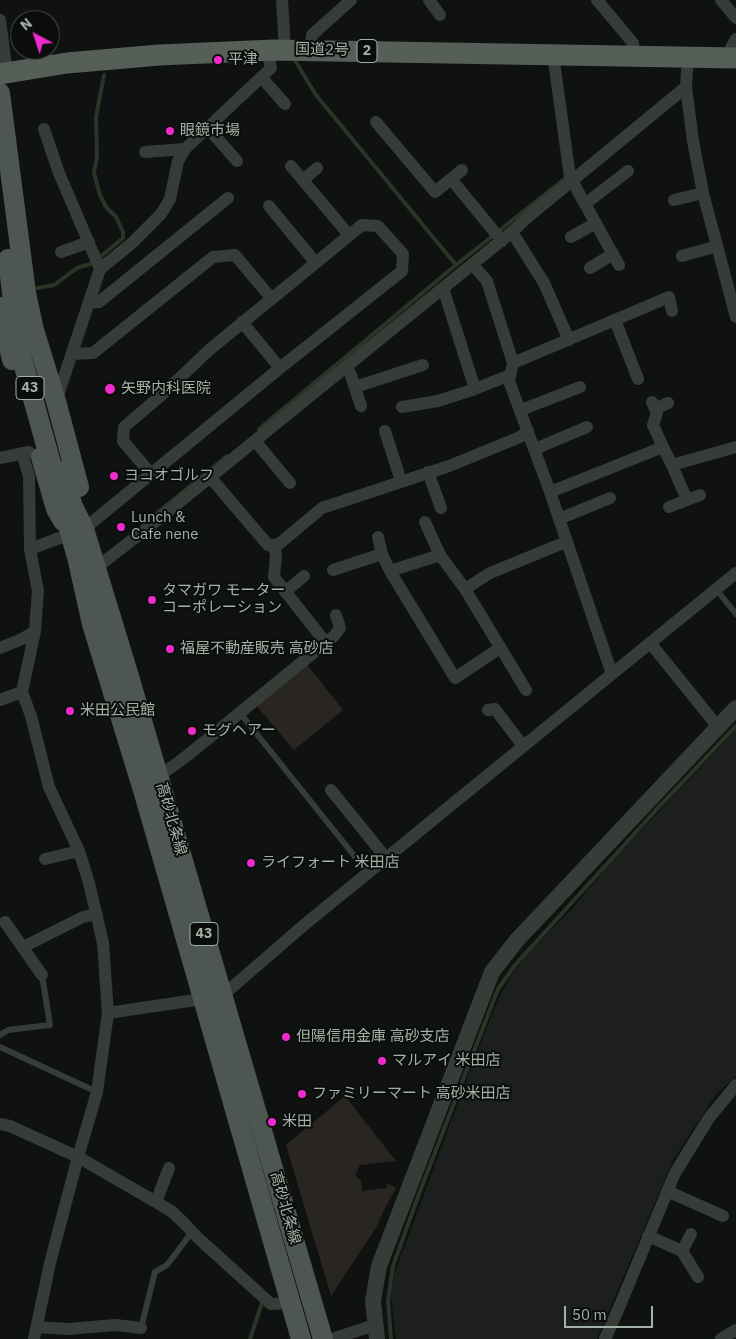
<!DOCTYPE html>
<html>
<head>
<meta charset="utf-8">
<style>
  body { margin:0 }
  #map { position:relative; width:736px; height:1339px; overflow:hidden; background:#101211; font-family:"IBM Plex Sans",sans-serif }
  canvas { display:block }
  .north { position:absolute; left:10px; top:10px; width:50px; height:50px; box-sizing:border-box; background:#0b0d0c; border:1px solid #474f49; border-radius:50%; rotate:320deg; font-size:14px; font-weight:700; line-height:20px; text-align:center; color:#a2b2a5 }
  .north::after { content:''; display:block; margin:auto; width:18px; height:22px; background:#ef2bcc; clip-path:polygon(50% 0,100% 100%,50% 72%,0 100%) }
  .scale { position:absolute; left:564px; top:1306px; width:89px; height:22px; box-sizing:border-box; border:2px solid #a2b2a5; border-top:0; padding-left:6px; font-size:15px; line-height:18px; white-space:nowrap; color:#a2b2a5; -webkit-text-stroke:4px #0b0d0c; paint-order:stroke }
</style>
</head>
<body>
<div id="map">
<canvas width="736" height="1339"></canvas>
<div class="north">N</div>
<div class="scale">50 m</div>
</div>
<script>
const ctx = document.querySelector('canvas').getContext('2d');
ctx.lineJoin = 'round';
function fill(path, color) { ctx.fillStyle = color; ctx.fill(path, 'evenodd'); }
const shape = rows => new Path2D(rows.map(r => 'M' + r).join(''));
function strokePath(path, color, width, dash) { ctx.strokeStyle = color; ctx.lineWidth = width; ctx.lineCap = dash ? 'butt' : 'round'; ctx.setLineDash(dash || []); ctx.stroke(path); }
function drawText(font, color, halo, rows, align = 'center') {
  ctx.font = font + ' "IBM Plex Sans","Noto Sans JP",sans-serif'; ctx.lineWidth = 4; ctx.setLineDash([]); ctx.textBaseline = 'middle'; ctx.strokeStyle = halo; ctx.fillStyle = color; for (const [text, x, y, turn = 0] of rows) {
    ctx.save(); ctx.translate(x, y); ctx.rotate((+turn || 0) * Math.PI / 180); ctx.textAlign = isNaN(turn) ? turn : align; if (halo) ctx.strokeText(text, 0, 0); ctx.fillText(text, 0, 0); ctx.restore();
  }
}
fill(shape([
  [736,730,736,1077,717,1093,673,1160,597,1339,396,1339,391,1296,395,1272,477,1052,497,1002,510,977,526,955,571,910,611,862]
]), '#1c1f1e');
fill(shape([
  [305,662,343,710,294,750,254,703],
  [345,1096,396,1161,360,1165,355,1175,361,1181,362,1191,387,1188,387,1183,396,1188,382,1214,377,1226,331,1296,286,1145]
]), '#292621');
strokePath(shape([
  [100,257,123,238,123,232,116,217,106,207,100,195,94,173,97,157,96,117,104,75],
  [456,265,568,176],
  [37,288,54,285,77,268,90,264],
  [259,429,456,265,316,95,296,62],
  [157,513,227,456],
  [250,1339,263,1300],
  [391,1339,388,1301,393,1266,419,1194,498,989,515,965,656,810,736,726]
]), '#283527', 4);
strokePath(shape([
  [716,589,736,614],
  [240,713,368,873],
  [0,1035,8,1030,50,1025,42,975],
  [0,1047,97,1092],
  [141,1328,155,1272,167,1265,192,1232]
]), '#363c38', 6);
strokePath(shape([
  [282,0,285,50],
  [429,0,440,15],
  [597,0,633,43,634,56],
  [721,0,736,18],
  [0,20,7,73],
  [310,50,312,35,351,0],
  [553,54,570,177,619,265],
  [688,57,686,87,693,141,703,193,736,317],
  [729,58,731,48,736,39],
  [261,77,285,104],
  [376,122,435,192,451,179,502,241],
  [208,128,237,161],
  [44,129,59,173,100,269],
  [145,152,185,149],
  [291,166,349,235],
  [451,179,462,170],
  [303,180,317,168],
  [674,200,703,193],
  [585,204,628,171],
  [269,206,315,262],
  [512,232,544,283,569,340],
  [571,237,596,223],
  [61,252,89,242],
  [682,256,717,246],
  [472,264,487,281,513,363,509,381,550,492,612,674],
  [590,268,613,254],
  [443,288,475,389],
  [89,303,99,302,228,198],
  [615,320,638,379],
  [242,322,280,368],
  [72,354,93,353,213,257,235,255,271,298],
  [513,363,669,297,672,311],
  [346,367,350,373,361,406],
  [355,387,423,365],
  [56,401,100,269,132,243,161,214,170,199,178,161,185,149,271,68,267,50],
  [652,402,657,413,653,425,663,447],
  [402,407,438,401,475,389,510,375],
  [655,409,668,403],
  [521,410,580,387],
  [385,431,401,481],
  [255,441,290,483],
  [535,449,587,427],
  [22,453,29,476,30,549,38,591,35,631,22,692,31,716,49,787,79,851,89,883,103,943,108,1013,97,1092,78,1157,50,1263,34,1339],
  [0,458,29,452],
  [672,465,687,500],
  [428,472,441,508],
  [210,477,268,545,273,545,279,544,322,508,449,466,520,437,528,431],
  [550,492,663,447,672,465,736,447],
  [669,507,700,495],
  [559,519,610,498],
  [425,522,440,555,465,589,526,690],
  [378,537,382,554,390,571,455,678,500,648],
  [273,545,276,555,274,577,326,643],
  [30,549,84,529,280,368,402,271,403,254,378,226,362,225,209,350,164,393,124,427,123,441,151,474],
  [96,568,145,530,512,232,529,216,686,87],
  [333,570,382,554],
  [390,571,440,555],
  [465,589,490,573,566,542],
  [285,592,304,576],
  [651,644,718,727],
  [0,648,22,639,35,631],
  [0,700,22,692],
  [488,710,495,709,523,746],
  [158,777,188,755,334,636,340,628,336,615],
  [331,790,386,858],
  [45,859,79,851],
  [5,922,42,975],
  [23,947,83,917,97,914],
  [108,1013,222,996,304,925,736,573],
  [0,1124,10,1126,78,1157,156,1202,171,1211,184,1223,197,1237,271,1304,291,1303],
  [667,1191,723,1216],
  [156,1202,169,1168],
  [648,1236,682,1251,698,1277],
  [682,1251,691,1234],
  [37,1327,68,1329,115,1325,141,1328],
  [332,1339,375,1325],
  [605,1339,618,1310,675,1173,709,1118,736,1085],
  [721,1339,736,1330]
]), '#363c38', 12);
strokePath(shape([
  [377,1339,373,1301,379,1266,492,972,517,940,736,708]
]), '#363c38', 16);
strokePath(shape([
  [0,93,26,293,34,330,56,401,79,487],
  [8,259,13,302],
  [0,307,12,360],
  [41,457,56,509,63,521],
  [63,471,72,504,84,529,128,673,323,1339],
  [63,507,78,561,92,624,143,790,301,1339]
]), '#4d5650', 20);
strokePath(shape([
  [0,74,67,63,159,55,274,50,736,58]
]), '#555f58', 21);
strokePath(shape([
  [13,302,17,341,54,474]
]), '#4d5650', 20);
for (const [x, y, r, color] of [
  [218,60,5,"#ef2bcc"],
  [170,131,5,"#ef2bcc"],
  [110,389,6,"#ef2bcc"],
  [114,476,5,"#ef2bcc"],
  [121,527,5,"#ef2bcc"],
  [152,600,5,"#ef2bcc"],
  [170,649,5,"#ef2bcc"],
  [70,711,5,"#ef2bcc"],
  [192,731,5,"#ef2bcc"],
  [251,863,5,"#ef2bcc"],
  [286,1037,5,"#ef2bcc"],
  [382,1061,5,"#ef2bcc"],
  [302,1094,5,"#ef2bcc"],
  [272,1122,5,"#ef2bcc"]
]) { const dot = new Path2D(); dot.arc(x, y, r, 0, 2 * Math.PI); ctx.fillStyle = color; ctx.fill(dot); strokePath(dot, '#0b0d0c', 2); }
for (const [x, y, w] of [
  [367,51,20],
  [30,388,28],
  [204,934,28]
]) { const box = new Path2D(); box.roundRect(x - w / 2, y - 11.5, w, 23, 4); ctx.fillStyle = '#0b0d0c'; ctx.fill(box); strokePath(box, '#a2b2a5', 1); }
drawText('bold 14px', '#a2b2a5', null, [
  ["2",367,51],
  ["43",30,388],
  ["43",204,934]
]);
drawText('15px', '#a2b2a5', '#0b0d0c', [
  ["国道2号",322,50,1],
  ["高砂北条線",171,819,74],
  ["高砂北条線",285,1208,74]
]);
drawText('15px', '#a2b2a5', '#0b0d0c', [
  ["平津",228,60],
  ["眼鏡市場",180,131],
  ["矢野内科医院",121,389],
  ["ヨコオゴルフ",124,476],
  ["Lunch &",131,518],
  ["Cafe nene",131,535],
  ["タマガワ モーター",162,591],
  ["コーポレーション",162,608],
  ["福屋不動産販売 高砂店",180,649],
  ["米田公民館",80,711],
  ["モグヘアー",202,731],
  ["ライフォート 米田店",261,863],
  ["但陽信用金庫 高砂支店",296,1037],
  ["マルアイ 米田店",392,1061],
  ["ファミリーマート 高砂米田店",312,1094],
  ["米田",282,1122]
], 'left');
</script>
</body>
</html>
